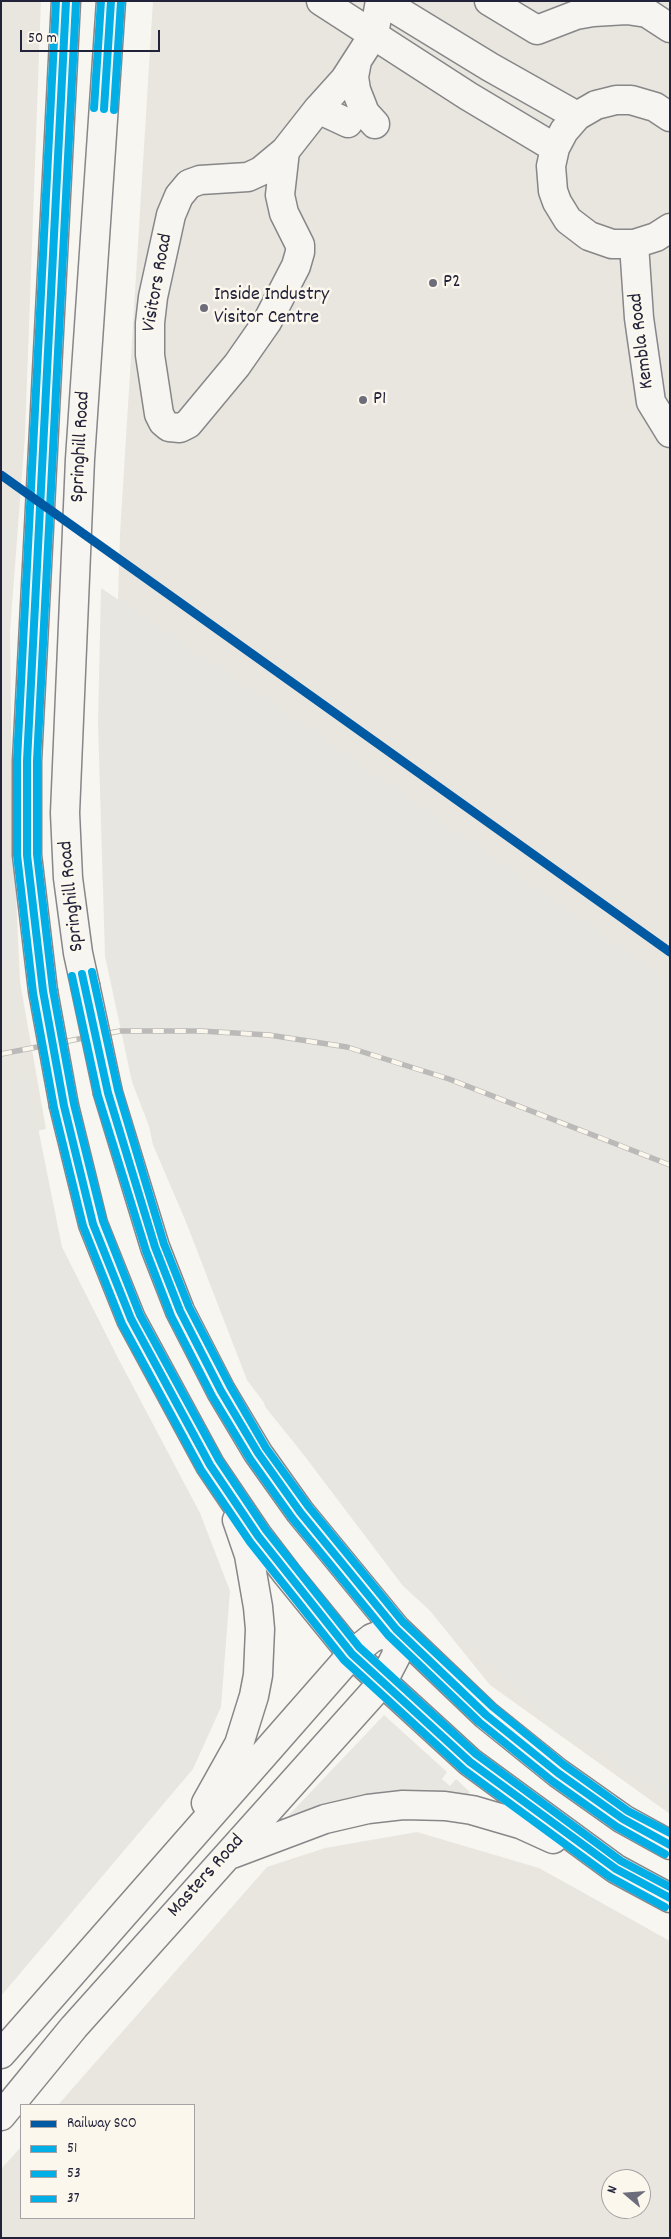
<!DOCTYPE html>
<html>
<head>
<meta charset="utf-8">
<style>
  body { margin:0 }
  #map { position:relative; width:671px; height:2239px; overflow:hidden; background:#f8f6f0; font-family:Dekko,sans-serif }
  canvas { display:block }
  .frame { position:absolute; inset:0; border:2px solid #22223b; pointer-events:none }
  .legend { position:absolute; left:20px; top:2104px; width:175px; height:115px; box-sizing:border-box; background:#fbf7ec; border:1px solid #a4a2a5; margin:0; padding:6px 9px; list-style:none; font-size:15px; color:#22223b }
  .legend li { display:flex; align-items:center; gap:10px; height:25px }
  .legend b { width:25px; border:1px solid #a4a2a5 }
  .north { position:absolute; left:601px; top:2169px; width:50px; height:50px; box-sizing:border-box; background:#fbf7ec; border:1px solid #a4a2a5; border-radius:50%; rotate:288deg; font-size:14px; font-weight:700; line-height:20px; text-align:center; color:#22223b }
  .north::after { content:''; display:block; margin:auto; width:18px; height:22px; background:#6d6c7a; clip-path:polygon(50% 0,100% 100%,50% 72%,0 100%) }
  .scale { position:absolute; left:20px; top:30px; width:140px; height:22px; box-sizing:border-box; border:2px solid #22223b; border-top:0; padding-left:6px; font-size:15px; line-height:18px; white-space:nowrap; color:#22223b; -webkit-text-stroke:4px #fbf7ec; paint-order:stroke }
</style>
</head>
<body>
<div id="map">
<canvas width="671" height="2239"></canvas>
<div class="frame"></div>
<ul class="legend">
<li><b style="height:6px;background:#005aa3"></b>Railway SCO</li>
<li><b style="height:6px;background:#02aee6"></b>51</li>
<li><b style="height:6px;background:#02aee6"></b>53</li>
<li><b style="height:6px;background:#02aee6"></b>37</li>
</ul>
<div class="north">N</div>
<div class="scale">50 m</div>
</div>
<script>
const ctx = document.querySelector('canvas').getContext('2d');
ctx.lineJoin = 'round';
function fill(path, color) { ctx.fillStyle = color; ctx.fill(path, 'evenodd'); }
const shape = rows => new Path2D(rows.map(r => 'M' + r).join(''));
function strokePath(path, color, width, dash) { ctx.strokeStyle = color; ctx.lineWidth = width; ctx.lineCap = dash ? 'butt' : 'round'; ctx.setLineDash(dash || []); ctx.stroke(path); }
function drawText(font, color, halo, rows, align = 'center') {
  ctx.font = font + ' Dekko,sans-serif'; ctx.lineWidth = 5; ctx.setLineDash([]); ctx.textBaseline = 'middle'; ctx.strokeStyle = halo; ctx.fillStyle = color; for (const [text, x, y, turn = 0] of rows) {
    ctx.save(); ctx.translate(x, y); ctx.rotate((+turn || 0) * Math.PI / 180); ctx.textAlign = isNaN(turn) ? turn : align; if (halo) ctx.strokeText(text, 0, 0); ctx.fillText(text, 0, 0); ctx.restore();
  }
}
fill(shape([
  [1,1,41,1,25,435,10,631,12,808,20,982,46,1129,1,1138],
  [153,1,670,1,670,1814,490,1685,266,1408,153,1145,108,927,120,534],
  [417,1832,539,1868,670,1941,670,2238,1,2238,1,2169,21,2147,21,2218,194,2218,194,2105,58,2105,267,1867,325,1848],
  [611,2179,641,2179,641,2209,611,2209]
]), '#e9e6e0');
fill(shape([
  [1,521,11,525,7,631,7,827,18,1022,1,1027],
  [101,588,323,738,670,982,670,1797,561,1730,403,1586,247,1380,132,1082,105,956,98,723],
  [27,1073,62,1247,118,1358,200,1513,230,1591,221,1707,193,1769,1,1996,1,1080],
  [384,1715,447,1772,442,1779,450,1786,456,1779,470,1792,468,1795,421,1790,388,1791,348,1798,291,1817,289,1815]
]), '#e8e6e0');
const minor = shape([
  [321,1,468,96,555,148],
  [382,1,490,67,577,116],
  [489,1,537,30,576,15,593,12,627,10,647,13,670,28],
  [357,61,354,77,356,90,365,113,375,124],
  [318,109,348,123],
  [670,117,655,107,631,100,616,100,596,105,577,116,564,131,555,148,551,166,553,191,557,202,568,220,589,236,612,244,634,244,656,237,670,228],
  [285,151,280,195,284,213,300,245,300,252,296,266,267,322,237,365,188,424,180,428,169,427,163,422,159,414,150,355,150,323,153,297,171,215,179,196,189,184,200,180,248,177,261,171,285,151,318,109,345,79,374,34,380,1],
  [634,244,639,318,651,402,670,433]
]);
const major = shape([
  [85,985,78,953,68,878,65,813,80,459,111,1],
  [43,991,27,855,27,761,66,1],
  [108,1093,155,1247,180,1311,221,1391,258,1453,300,1512,396,1629,486,1715,558,1773,623,1819,670,1845],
  [64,1106,93,1224,131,1319,210,1465,258,1536,287,1574,352,1654,470,1762,616,1869,670,1898],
  [206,1803,239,1744,254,1696,258,1675,260,1629,258,1607,249,1555,237,1520],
  [232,1854,325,1819,368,1809,403,1805,445,1806,472,1810,520,1824,553,1839],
  [1,2054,352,1654,372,1638,396,1629],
  [1,2116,74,2027,382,1683,396,1656,399,1632]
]);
strokePath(minor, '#878688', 31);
strokePath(major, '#878688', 31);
strokePath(minor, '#f6f5f1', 28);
strokePath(major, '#f6f5f1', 28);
const rail = shape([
  [1,1054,120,1031,201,1031,269,1035,347,1047,449,1079,670,1165]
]);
strokePath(rail, '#bcbab9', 5.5);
strokePath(rail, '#fbf7ec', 4, [11]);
const majorBridge = shape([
  [85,985,108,1093],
  [43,991,64,1106]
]);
strokePath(majorBridge, '#878688', 31, []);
strokePath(majorBridge, '#f6f5f1', 28);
strokePath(shape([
  [66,1,27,761,27,855,43,991,64,1106,93,1224,131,1319,210,1465,258,1536,352,1654,470,1762,616,1869,670,1898],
  [104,109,111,1],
  [82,974,108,1093,155,1247,180,1311,221,1391,258,1453,300,1512,396,1629,486,1715,558,1773,623,1819,670,1845]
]), '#02aee6', 8);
strokePath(shape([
  [56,1,17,760,17,855,33,993,54,1108,83,1226,122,1324,201,1470,250,1542,344,1660,464,1770,610,1877,665,1907],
  [114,110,121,2],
  [72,976,98,1096,146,1251,171,1316,212,1396,250,1459,292,1518,388,1635,479,1722,552,1781,617,1827,665,1854]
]), '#02aee6', 8);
strokePath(shape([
  [76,2,37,761,37,854,53,990,74,1104,103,1221,140,1315,219,1460,266,1530,359,1647,476,1754,621,1861,670,1887],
  [94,108,101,1],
  [92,972,118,1090,164,1244,189,1307,230,1386,266,1448,308,1506,403,1622,493,1707,564,1765,628,1811,670,1833]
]), '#02aee6', 8);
strokePath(shape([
  [1,475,670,952]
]), '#005aa3', 9);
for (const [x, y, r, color] of [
  [433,283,5,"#6d6c7a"],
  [204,308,5,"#6d6c7a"],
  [363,400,5,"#6d6c7a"]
]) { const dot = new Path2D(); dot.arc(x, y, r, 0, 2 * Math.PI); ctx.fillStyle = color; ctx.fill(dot); strokePath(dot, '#fbf7ec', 2); }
drawText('20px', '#22223b', '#fbf7ec', [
  ["Visitors Road",159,283,-80],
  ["Kembla Road",643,341,-97],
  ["Springhill Road",82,447,-87],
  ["Springhill Road",73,896,-96],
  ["Masters Road",207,1877,-48]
]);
drawText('20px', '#22223b', '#fbf7ec', [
  ["P2",443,283],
  ["Inside Industry",214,296],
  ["Visitor Centre",214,319],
  ["P1",373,400]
], 'left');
</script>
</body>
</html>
